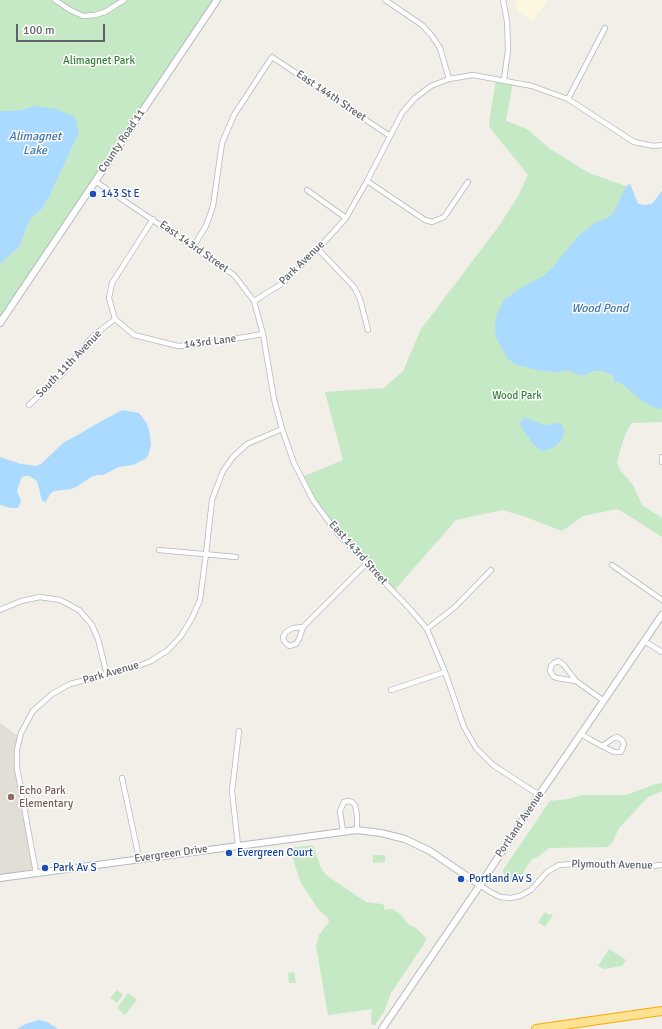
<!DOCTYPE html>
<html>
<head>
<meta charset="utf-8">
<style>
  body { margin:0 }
  #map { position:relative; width:662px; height:1029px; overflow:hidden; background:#f1efe8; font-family:Signika,sans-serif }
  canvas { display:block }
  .scale { position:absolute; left:16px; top:24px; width:89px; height:18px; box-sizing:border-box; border:2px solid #5f6368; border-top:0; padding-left:5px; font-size:12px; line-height:14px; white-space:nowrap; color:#5f6368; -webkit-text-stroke:3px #fff; paint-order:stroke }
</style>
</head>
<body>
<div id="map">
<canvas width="662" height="1029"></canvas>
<div class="scale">100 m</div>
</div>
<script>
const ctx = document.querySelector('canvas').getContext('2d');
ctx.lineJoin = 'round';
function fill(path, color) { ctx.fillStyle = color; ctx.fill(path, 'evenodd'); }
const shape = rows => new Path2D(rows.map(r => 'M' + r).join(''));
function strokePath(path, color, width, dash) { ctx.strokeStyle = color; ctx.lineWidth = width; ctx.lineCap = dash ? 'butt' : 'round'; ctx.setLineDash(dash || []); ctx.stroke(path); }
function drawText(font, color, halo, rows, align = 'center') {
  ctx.font = font + ' Signika,sans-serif'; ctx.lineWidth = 3; ctx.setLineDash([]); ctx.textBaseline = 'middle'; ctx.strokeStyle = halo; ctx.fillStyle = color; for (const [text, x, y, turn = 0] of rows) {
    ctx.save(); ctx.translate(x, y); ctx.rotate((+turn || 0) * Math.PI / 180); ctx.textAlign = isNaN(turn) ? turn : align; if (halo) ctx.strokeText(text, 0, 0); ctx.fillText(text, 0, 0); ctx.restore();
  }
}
fill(shape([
  [515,0,548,0,532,21,517,11]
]), '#fef7e0');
fill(shape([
  [0,723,20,737,17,768,36,873,0,878]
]), '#e1ded6');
fill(shape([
  [0,0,217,0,0,323,0,264,19,247,30,219,42,209,51,193,72,147,35,106,21,110,9,111,0,111],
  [496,79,513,82,506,121,527,129,550,149,589,173,626,186,630,184,638,204,645,205,652,204,662,191,662,422,631,423,624,437,617,462,620,470,633,485,642,505,662,518,662,537,618,509,583,516,562,531,523,516,502,510,456,520,393,592,338,534,313,500,302,477,343,460,325,392,384,388,403,371,421,329,499,226,518,196,528,175,490,128,489,123],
  [662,783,662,791,648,797,619,828,612,843,607,847,549,848,539,856,532,859,519,879,512,883,507,883,505,881,503,870,550,801,568,799,582,795,626,795,656,784],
  [313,845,321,868,326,875,366,902,381,904,384,905,384,910,393,909,400,914,409,925,416,928,426,938,424,944,391,993,384,1012,375,1025,372,1025,371,1023,372,1009,328,1015,316,946,319,935,329,922,328,918,318,909,301,883,289,848],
  [373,855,385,855,385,862,373,863],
  [545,912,549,915,551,914,553,915,545,927,538,922],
  [609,949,626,960,622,966,604,969,598,966],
  [294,972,296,983,289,983,288,973],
  [117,990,123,995,117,1003,110,998],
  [128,993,137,1000,125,1015,117,1008]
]), '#c5e8c5');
fill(shape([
  [35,106,56,109,75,117,79,132,51,193,42,209,30,219,19,247,0,264,0,111,9,111,21,110],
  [630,184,638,204,645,205,652,204,662,191,662,409,653,407,641,400,621,383,614,382,614,376,603,371,592,371,586,375,578,375,569,370,558,372,542,371,517,365,508,359,496,338,495,325,497,314,504,300,519,289,543,276,552,268,578,236,598,221,606,219,613,213,626,187],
  [122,410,139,413,146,422,149,429,151,445,148,456,145,459,133,465,119,467,103,475,97,475,91,477,76,487,71,489,54,491,50,494,46,502,42,501,37,481,29,476,25,476,22,477,18,487,17,491,21,501,18,508,11,508,0,505,0,457,21,464,37,466,42,463,63,443,83,432,89,428],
  [524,417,543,425,549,425,555,423,561,424,564,430,563,437,558,444,552,448,543,451,538,448,534,445,522,428,520,423],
  [39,1020,47,1022,58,1029,17,1029,25,1024]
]), '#aadaff');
const minor = shape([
  [55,0,70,10,83,16,95,15,105,12,124,0],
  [385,0,422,25,432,36,440,48,449,79],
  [503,0,507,21,508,50,504,80],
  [568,99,605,28],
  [95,181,234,275,254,301,263,334,274,399,282,429,294,463,313,500,338,534,411,610,427,629,445,672,464,727,476,748,493,765,539,795],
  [367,181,425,220,432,222,444,217,468,182],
  [307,190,346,218],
  [193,247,206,226,213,206,222,143,234,115,272,57,390,136],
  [318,249,354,287,360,299,368,330],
  [254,301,283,283,318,249,346,218,367,181,402,113,415,98,431,86,449,79,473,75,532,86,568,99,634,142,654,146,662,145],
  [115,319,134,335,178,346,197,345,263,334],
  [115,319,109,298,112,283,153,219],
  [29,405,63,373,93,336,115,319],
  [662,457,662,462],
  [159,550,236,557],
  [612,565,662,600],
  [0,610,21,601,40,597,60,600,79,610,92,625,98,639,107,675],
  [303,627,300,637,296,644,289,646,284,641,283,637,286,632,293,628,303,627,366,564],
  [427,629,455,607,491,570],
  [644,641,662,652],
  [576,681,557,678,553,676,550,671,551,666,554,663,558,661,563,664,576,681,604,701],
  [391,690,445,672],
  [581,734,591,740,602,746,614,752,621,752,624,744,622,740,617,737,614,738,602,746],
  [122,778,139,858],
  [343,832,340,811,344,802,348,801,352,802,355,805,357,815,357,830],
  [238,845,232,791,239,731],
  [36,873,17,768,17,750,21,733,33,711,52,694,70,684,136,667,151,661,168,650,181,636,192,618,200,600,206,554,212,500,223,471,233,457,247,444,282,429],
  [480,885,490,892,500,897,511,898,520,896,531,890,547,872,559,865,574,864,641,867,662,865]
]);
const tertiary = shape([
  [0,323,217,0],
  [0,878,357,830,381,833,405,839,430,851,480,885],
  [382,1029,480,885,539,795,581,734,662,615]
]);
const motorway = shape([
  [536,1029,662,1011]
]);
strokePath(minor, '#b5b8bc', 6);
strokePath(tertiary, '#b5b8bc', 8);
strokePath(motorway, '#f9ab00', 10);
strokePath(minor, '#fff', 4.5);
strokePath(tertiary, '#fff', 6);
strokePath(motorway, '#fde293', 8);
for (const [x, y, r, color] of [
  [93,194,4,"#1a4fb4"],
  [11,797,4,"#8d6e63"],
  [229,853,4,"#1a4fb4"],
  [45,868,4,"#1a4fb4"],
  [461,879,4,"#1a4fb4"]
]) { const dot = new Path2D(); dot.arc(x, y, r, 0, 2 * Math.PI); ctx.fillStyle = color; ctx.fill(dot); strokePath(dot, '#fff', 1.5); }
drawText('11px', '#348238', '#fff', [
  ["Alimagnet Park",99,61],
  ["Wood Park",517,396]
]);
drawText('11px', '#5f6368', '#fff', [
  ["East 144th Street",331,96,34],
  ["County Road 11",122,141,-56],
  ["East 143rd Street",194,247,35],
  ["Park Avenue",302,263,-44],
  ["143rd Lane",210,342,-7],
  ["South 11th Avenue",69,364,-46],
  ["East 143rd Street",358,553,48],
  ["Park Avenue",111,673,-16],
  ["Portland Avenue",520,824,-56],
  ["Evergreen Drive",171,854,-8],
  ["Plymouth Avenue",612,865,1]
]);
drawText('11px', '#164399', '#fff', [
  ["143 St E",101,194],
  ["Evergreen Court",237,853],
  ["Park Av S",53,868],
  ["Portland Av S",469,879]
], 'left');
drawText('11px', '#785e54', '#fff', [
  ["Echo Park",19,791],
  ["Elementary",19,804]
], 'left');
drawText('italic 12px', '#4174aa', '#fff', [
  ["Alimagnet",35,137],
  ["Lake",35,151],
  ["Wood Pond",600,309]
]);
</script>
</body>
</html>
